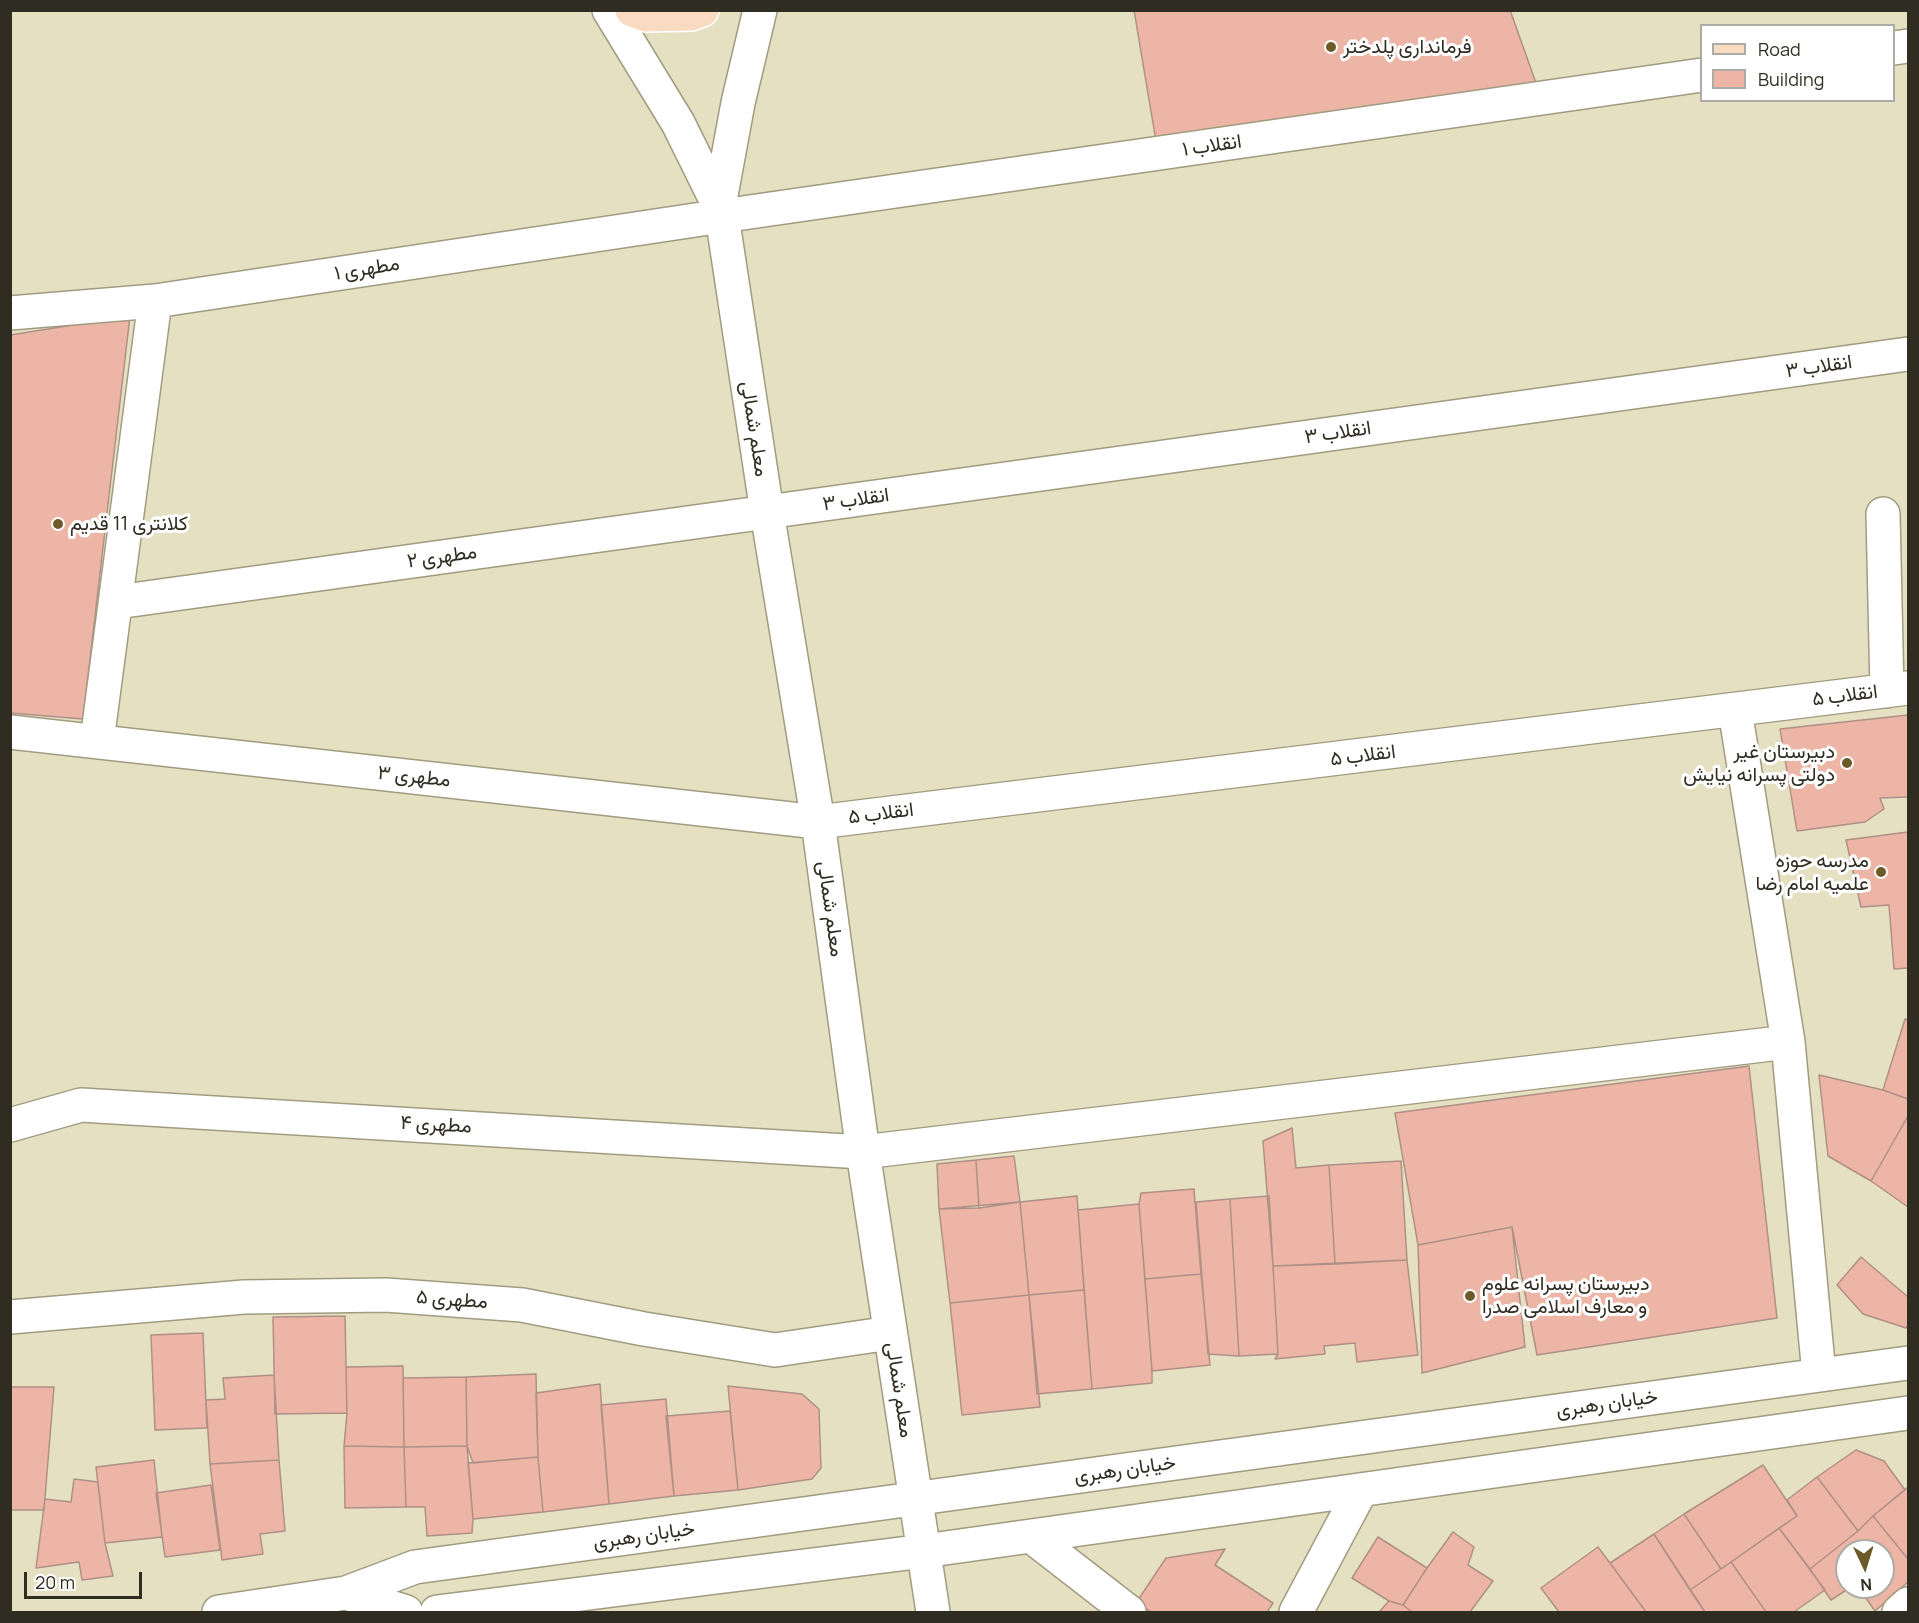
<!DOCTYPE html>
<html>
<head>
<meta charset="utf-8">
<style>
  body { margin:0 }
  #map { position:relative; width:1919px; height:1623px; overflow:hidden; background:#e6e0c3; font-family:Manrope,sans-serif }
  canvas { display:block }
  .frame { position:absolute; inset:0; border:12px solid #2f2c21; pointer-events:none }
  .legend { position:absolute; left:1700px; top:24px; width:195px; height:78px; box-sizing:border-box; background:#fff; border:2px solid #acaba6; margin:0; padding:8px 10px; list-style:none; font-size:18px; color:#2f2c21 }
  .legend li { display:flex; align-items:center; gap:12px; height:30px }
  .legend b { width:30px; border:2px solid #acaba6 }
  .north { position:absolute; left:1835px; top:1539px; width:60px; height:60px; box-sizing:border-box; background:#fff; border:2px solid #acaba6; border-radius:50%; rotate:176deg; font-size:16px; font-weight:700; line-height:24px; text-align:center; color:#2f2c21 }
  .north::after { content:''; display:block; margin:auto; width:21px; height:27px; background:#6d5a29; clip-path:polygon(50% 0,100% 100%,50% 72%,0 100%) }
  .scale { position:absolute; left:24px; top:1572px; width:118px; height:27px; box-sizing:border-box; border:3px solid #2f2c21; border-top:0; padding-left:8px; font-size:18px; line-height:21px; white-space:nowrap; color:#2f2c21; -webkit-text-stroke:4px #fff; paint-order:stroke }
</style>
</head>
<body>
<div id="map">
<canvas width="1919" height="1623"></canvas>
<div class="frame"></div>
<ul class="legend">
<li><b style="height:8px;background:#f8dbc1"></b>Road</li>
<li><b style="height:16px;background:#edb5a5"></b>Building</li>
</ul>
<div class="north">N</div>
<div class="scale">20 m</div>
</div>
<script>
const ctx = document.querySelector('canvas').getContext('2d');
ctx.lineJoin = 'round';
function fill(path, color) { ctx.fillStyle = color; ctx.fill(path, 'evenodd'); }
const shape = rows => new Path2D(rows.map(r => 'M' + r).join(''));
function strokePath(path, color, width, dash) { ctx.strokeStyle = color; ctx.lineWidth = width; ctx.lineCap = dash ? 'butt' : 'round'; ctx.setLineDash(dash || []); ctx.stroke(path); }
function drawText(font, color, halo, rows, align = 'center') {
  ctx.font = font + ' Manrope,Vazirmatn,sans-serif'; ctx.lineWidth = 6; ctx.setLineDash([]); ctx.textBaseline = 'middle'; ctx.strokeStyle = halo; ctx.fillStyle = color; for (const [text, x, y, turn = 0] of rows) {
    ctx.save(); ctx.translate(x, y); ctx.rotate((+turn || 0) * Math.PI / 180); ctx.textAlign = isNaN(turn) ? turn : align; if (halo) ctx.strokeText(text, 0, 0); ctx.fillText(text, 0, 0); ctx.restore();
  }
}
const building = shape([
  [1134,10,1510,10,1536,83,1156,141,1134,10],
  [130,316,83,719,10,713,10,335,130,316],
  [1908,715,1908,797,1880,798,1884,809,1865,822,1797,831,1780,729,1908,715],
  [1908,832,1908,968,1894,969,1889,905,1861,907,1846,840,1908,832],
  [1905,1019,1908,1020,1908,1099,1883,1090,1905,1019],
  [1749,1066,1777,1318,1537,1355,1512,1227,1418,1245,1395,1113,1749,1066],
  [1819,1075,1883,1090,1908,1099,1908,1116,1871,1181,1828,1156,1819,1075],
  [1908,1116,1908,1207,1871,1181,1908,1116],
  [1292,1128,1296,1168,1329,1165,1335,1264,1273,1266,1263,1141,1292,1128],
  [1014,1156,1020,1202,979,1208,976,1160,1014,1156],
  [976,1160,979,1208,939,1209,937,1164,976,1160],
  [1401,1161,1407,1260,1335,1264,1329,1165,1401,1161],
  [1194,1189,1201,1274,1145,1279,1139,1204,1141,1193,1194,1189],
  [1077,1196,1084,1290,1029,1295,1020,1202,1077,1196],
  [1269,1196,1278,1354,1239,1356,1230,1199,1269,1196],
  [1230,1199,1239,1356,1208,1354,1196,1202,1230,1199],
  [1020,1202,1029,1295,950,1303,939,1209,1020,1202],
  [1139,1204,1152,1371,1152,1383,1092,1389,1078,1210,1139,1204],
  [1512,1227,1525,1347,1422,1373,1418,1245,1512,1227],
  [1861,1257,1908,1297,1908,1325,1906,1328,1863,1314,1837,1285,1861,1257],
  [1407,1260,1418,1355,1357,1362,1355,1343,1324,1346,1325,1354,1275,1359,1278,1354,1273,1266,1407,1260],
  [1201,1274,1210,1365,1152,1371,1145,1279,1201,1274],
  [1084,1290,1092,1389,1037,1394,1029,1295,1084,1290],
  [1029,1295,1040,1407,962,1415,950,1303,1029,1295],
  [345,1316,347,1413,275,1414,273,1317,345,1316],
  [203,1333,207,1428,155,1430,151,1335,203,1333],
  [403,1366,404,1447,344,1446,347,1413,346,1367,403,1366],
  [536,1374,538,1457,473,1463,467,1446,466,1377,536,1374],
  [274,1375,279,1460,210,1464,206,1400,225,1399,223,1378,274,1375],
  [466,1377,467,1446,404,1447,403,1378,466,1377],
  [600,1384,609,1504,543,1512,538,1457,536,1393,600,1384],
  [728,1386,802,1394,819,1409,821,1468,812,1479,738,1490,728,1386],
  [10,1387,54,1387,44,1510,10,1510,10,1387],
  [666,1399,674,1496,609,1504,601,1405,666,1399],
  [730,1411,738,1490,674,1496,666,1416,730,1411],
  [344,1446,404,1447,406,1507,345,1508,344,1446],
  [467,1446,473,1519,472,1533,427,1536,425,1507,406,1507,404,1447,467,1446],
  [1856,1450,1884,1461,1905,1490,1873,1516,1858,1531,1817,1477,1856,1450],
  [538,1457,543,1512,473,1519,468,1463,538,1457],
  [154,1460,162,1537,105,1543,96,1467,154,1460],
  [279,1460,285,1531,260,1534,263,1554,222,1560,210,1464,279,1460],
  [1763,1465,1797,1516,1721,1569,1684,1514,1763,1465],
  [1817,1477,1858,1531,1810,1569,1779,1528,1797,1516,1787,1500,1817,1477],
  [74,1479,98,1482,105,1543,113,1576,82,1580,79,1562,36,1568,45,1499,71,1502,74,1479],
  [211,1485,220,1550,165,1557,156,1493,211,1485],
  [1908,1487,1908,1559,1873,1516,1908,1487],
  [1684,1514,1721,1569,1690,1590,1654,1534,1684,1514],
  [1873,1516,1908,1559,1908,1582,1875,1611,1858,1587,1883,1587,1883,1551,1847,1551,1847,1587,1851,1587,1831,1600,1810,1569,1858,1531,1873,1516],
  [1779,1528,1825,1590,1794,1612,1766,1612,1731,1562,1779,1528],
  [1453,1532,1474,1547,1468,1565,1493,1581,1470,1612,1412,1612,1403,1605,1427,1568,1453,1532],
  [1654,1534,1705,1612,1646,1612,1610,1563,1654,1534],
  [1378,1537,1427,1568,1403,1605,1389,1601,1352,1578,1378,1537],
  [1598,1547,1610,1563,1646,1612,1559,1612,1541,1588,1598,1547],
  [1225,1549,1215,1565,1273,1603,1267,1612,1151,1612,1136,1603,1166,1558,1225,1549],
  [1731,1562,1766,1612,1705,1612,1690,1590,1731,1562],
  [1389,1601,1403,1605,1412,1612,1379,1612,1389,1601]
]);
fill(building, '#edb5a5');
strokePath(building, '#ae9087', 1.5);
const minor = shape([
  [609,10,678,123,719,206,722,216,767,512,818,822,863,1152,933,1612],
  [1894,48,1908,46],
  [719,206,738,103,760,10],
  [10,313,155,301,722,216,1702,75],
  [1883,514,1887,691],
  [117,602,1908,354],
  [1735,710,1788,1042,1819,1375],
  [10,732,818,822,1908,688],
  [97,741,155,301],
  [10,1125,81,1105,863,1152,1788,1042],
  [10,1317,244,1297,386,1295,522,1305,644,1329,775,1350,890,1333],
  [1031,1536,1129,1612],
  [346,1593,406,1612],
  [219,1612,346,1593,415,1567,1908,1363],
  [437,1612,924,1551,1908,1413],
  [1296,1612,1361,1490],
  [1899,1612,1908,1604]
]);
const major = shape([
  [632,10,646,15,691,14,702,10]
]);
strokePath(minor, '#a19b80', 36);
strokePath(major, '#fff', 36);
strokePath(minor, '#fff', 33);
strokePath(major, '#f8dbc1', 33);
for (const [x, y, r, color] of [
  [1331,47,6,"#6d5a29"],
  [58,524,6,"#6d5a29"],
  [1847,763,6,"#6d5a29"],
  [1881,872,6,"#6d5a29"],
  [1470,1296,6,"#6d5a29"]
]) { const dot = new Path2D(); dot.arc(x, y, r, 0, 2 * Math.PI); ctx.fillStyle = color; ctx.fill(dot); strokePath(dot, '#fff', 2); }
drawText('20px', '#2f2c21', '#fff', [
  ["فرمانداری پلدختر",1343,47],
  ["کلانتری 11 قدیم",70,524],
  ["دبیرستان غیر",1835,752,"right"],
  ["دولتی پسرانه نیایش",1835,775,"right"],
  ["مدرسه حوزه",1869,861,"right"],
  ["علمیه امام رضا",1869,884,"right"],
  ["دبیرستان پسرانه علوم",1482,1284],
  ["و معارف اسلامی صدرا",1482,1307]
], 'left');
drawText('20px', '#2f2c21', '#fff', [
  ["انقلاب ۱",1212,146,-8],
  ["مطهری ۱",367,269,-9],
  ["انقلاب ۳",1819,367,-8],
  ["معلم شمالی",754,429,81],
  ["انقلاب ۳",1338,433,-8],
  ["انقلاب ۳",856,500,-8],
  ["مطهری ۲",442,557,-8],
  ["انقلاب ۵",1845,696,-7],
  ["انقلاب ۵",1363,756,-7],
  ["مطهری ۳",414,777,6],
  ["انقلاب ۵",881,814,-7],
  ["معلم شمالی",830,909,82],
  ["مطهری ۴",436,1125,3],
  ["مطهری ۵",452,1300,4],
  ["معلم شمالی",899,1390,81],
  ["خیابان رهبری",1607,1404,-8],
  ["خیابان رهبری",1125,1470,-8],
  ["خیابان رهبری",644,1536,-8]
]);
</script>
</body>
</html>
